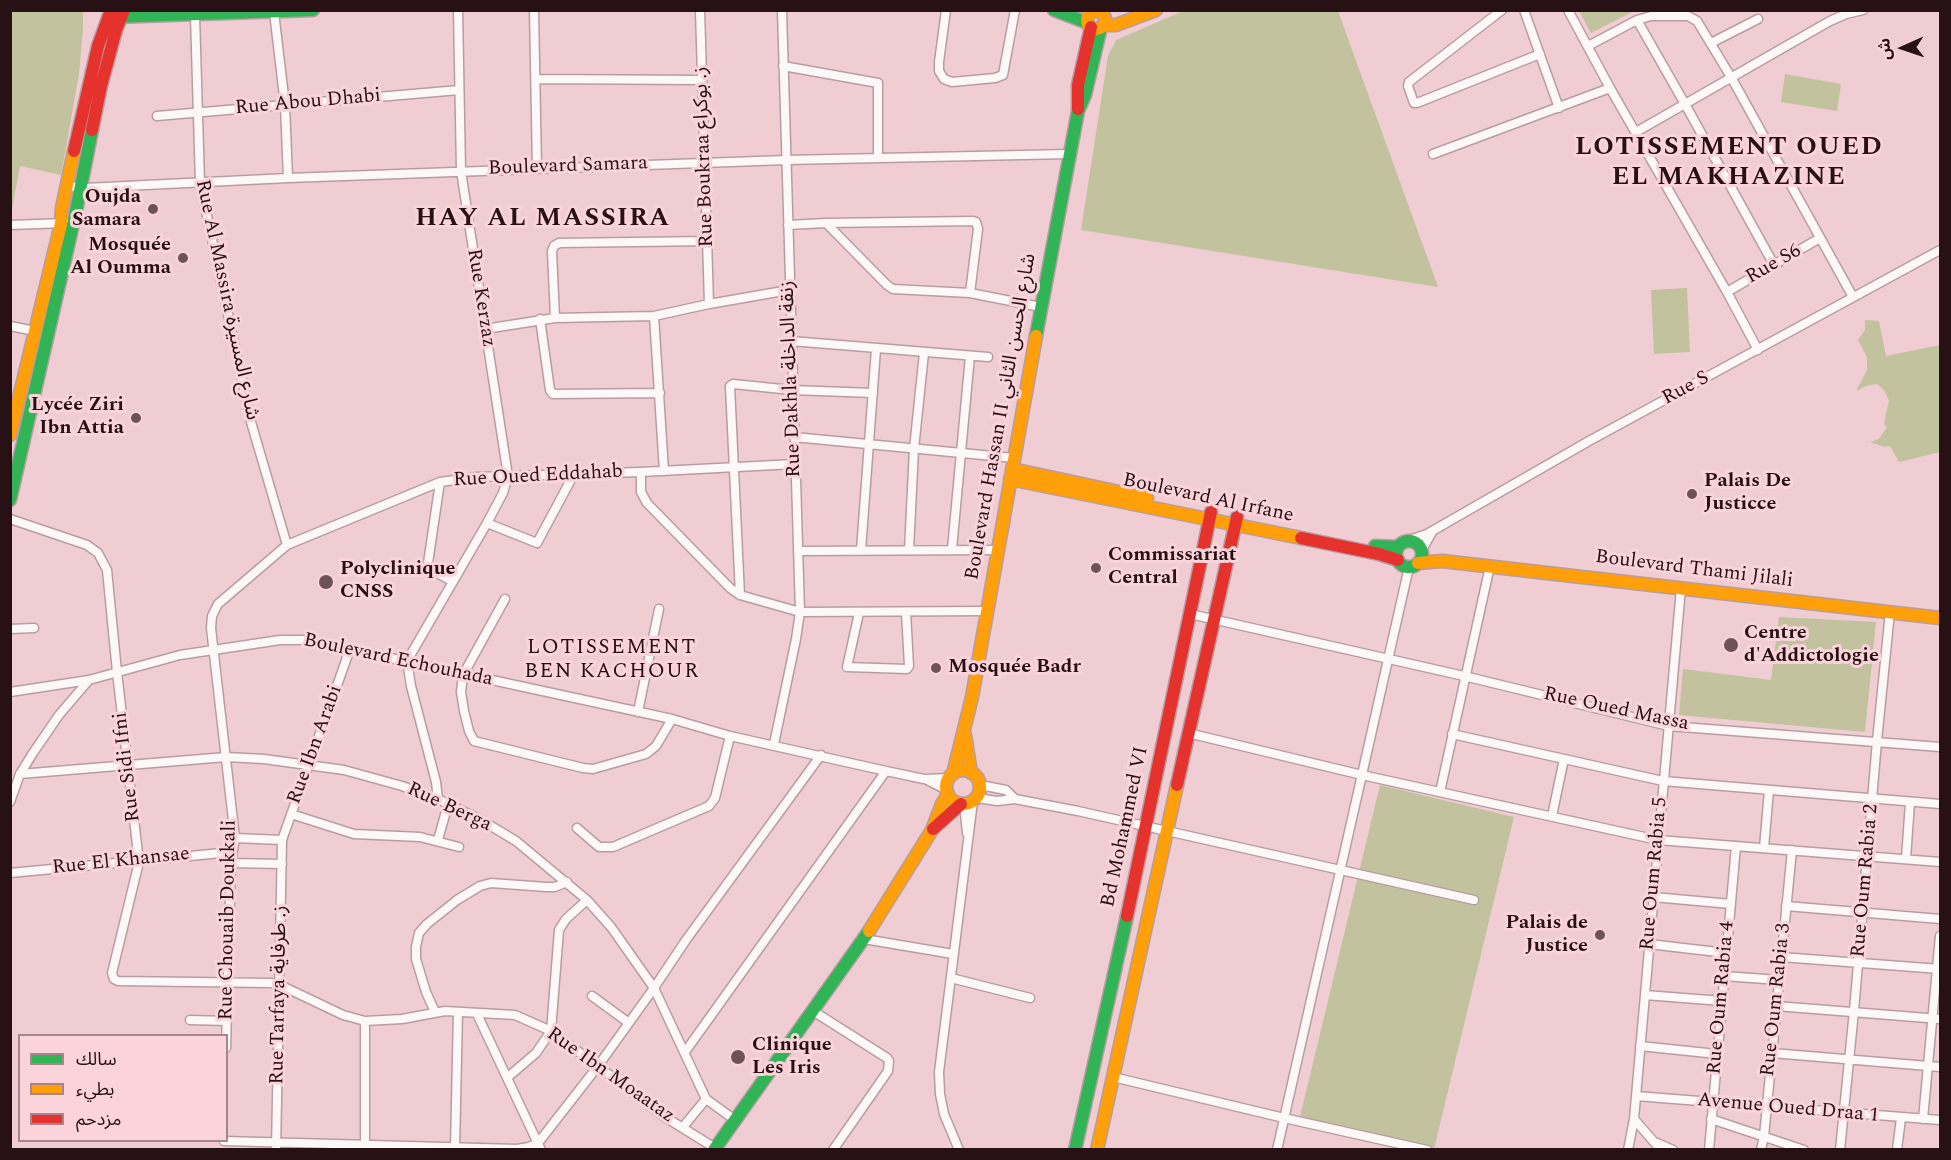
<!DOCTYPE html>
<html>
<head>
<meta charset="utf-8">
<style>
  body { margin:0 }
  #map { position:relative; width:1951px; height:1160px; overflow:hidden; background:#f0cdd3; font-family:Spectral,"Noto Sans Arabic",serif }
  canvas { display:block }
  .frame { position:absolute; inset:0; border:12px solid #271115; pointer-events:none }
  .legend { position:absolute; left:18px; top:1034px; width:210px; height:108px; box-sizing:border-box; background:#fbd3da; border:2px solid #a6858b; margin:0; padding:8px 10px; list-style:none; font-size:18px; color:#271115 }
  .legend li { display:flex; align-items:center; gap:12px; height:30px }
  .legend b { width:30px; border:2px solid #a6858b }
  .north { position:absolute; left:1873px; top:18px; width:60px; height:60px; -webkit-text-stroke:4px #fbd3da; paint-order:stroke; rotate:267deg; font-size:16px; font-weight:700; line-height:24px; text-align:center; color:#271115 }
  .north::after { content:''; display:block; margin:auto; width:21px; height:27px; background:#271115; clip-path:polygon(50% 0,100% 100%,50% 72%,0 100%) }
</style>
</head>
<body>
<div id="map">
<canvas width="1951" height="1160"></canvas>
<div class="frame"></div>
<ul class="legend">
<li><b style="height:8px;background:#30b455"></b>سالك</li>
<li><b style="height:8px;background:#ff9f0a"></b>بطيء</li>
<li><b style="height:8px;background:#e5322d"></b>مزدحم</li>
</ul>
<div class="north">ش</div>
</div>
<script>
const ctx = document.querySelector('canvas').getContext('2d');
ctx.lineJoin = 'round';
function fill(path, color) { ctx.fillStyle = color; ctx.fill(path, 'evenodd'); }
const shape = rows => new Path2D(rows.map(r => 'M' + r).join(''));
function strokePath(path, color, width, dash) { ctx.strokeStyle = color; ctx.lineWidth = width; ctx.lineCap = dash ? 'butt' : 'round'; ctx.setLineDash(dash || []); ctx.stroke(path); }
function drawText(font, color, halo, rows, align = 'center') {
  ctx.font = font + ' Spectral,"Noto Sans Arabic",serif'; ctx.lineWidth = 6; ctx.setLineDash([]); ctx.textBaseline = 'middle'; ctx.strokeStyle = halo; ctx.fillStyle = color; for (const [text, x, y, turn = 0] of rows) {
    ctx.save(); ctx.translate(x, y); ctx.rotate((+turn || 0) * Math.PI / 180); ctx.textAlign = isNaN(turn) ? turn : align; if (halo) ctx.strokeText(text, 0, 0); ctx.fillText(text, 0, 0); ctx.restore();
  }
}
fill(shape([
  [10,11,83,11,83,29,79,74,61,175,20,166,11,214],
  [1183,11,1338,11,1438,287,1081,230,1108,56,1116,40],
  [1579,11,1634,11,1591,33],
  [1785,74,1841,84,1837,111,1781,102],
  [1687,288,1690,352,1654,354,1651,290],
  [1865,320,1879,321,1886,356,1940,345,1940,452,1899,462,1890,446,1885,447,1870,442,1879,439,1887,427,1884,424,1889,400,1884,390,1877,384,1866,386,1856,391,1867,370,1867,357,1858,340,1865,330],
  [1779,617,1876,622,1865,732,1679,715,1683,669,1771,680],
  [1380,785,1514,817,1434,1149,1415,1149,1299,1121]
]), '#c2c29f');
const street = shape([
  [534,10,537,169],
  [700,10,709,304],
  [946,10,939,62,939,71,944,79,952,82,995,78,1003,75,1015,10],
  [1502,10,1409,82,1408,86,1414,103,1417,103,1540,54],
  [1524,10,1559,108],
  [1568,10,1610,88,1727,292,1758,350],
  [274,12,285,105,288,178],
  [195,15,200,183,251,422,287,545],
  [1711,43,1758,19],
  [1588,46,1637,20],
  [783,66,878,83,878,157],
  [536,79,702,80],
  [157,116,459,90],
  [1636,132,1830,21,1846,14,1863,10],
  [1433,154,1610,88],
  [67,186,85,188,288,178,786,160,1069,154],
  [826,223,973,221,976,222,978,229,970,293],
  [10,225,65,223],
  [788,225,826,223,887,285,893,289,970,293,1041,307],
  [1774,265,1685,104,1637,20,1651,16,1688,16,1697,21,1731,77,1853,297],
  [1727,292,1820,238],
  [654,316,664,471],
  [555,318,552,251,554,246,559,243,708,241],
  [540,319,550,390,553,394,660,393],
  [10,326,35,331],
  [485,329,555,318,654,316,709,304,789,290],
  [791,341,988,357],
  [794,437,1014,458],
  [641,472,641,492,647,503,730,588,740,595,800,612,986,611],
  [440,482,428,563,433,571,452,581],
  [10,519,87,545,98,553,107,570,117,672,139,862,112,973,114,979,118,981,271,983,280,985,343,1015,365,1021,402,1019,445,1011,515,1015,551,1031,665,1117,715,1148],
  [487,523,537,543,574,474],
  [1409,540,1427,534,1589,441,1940,250],
  [952,549,970,356],
  [861,550,876,349],
  [909,550,914,449,924,353],
  [1422,550,1432,532],
  [798,551,997,550],
  [740,595,730,386,733,384,792,390,873,393],
  [505,599,463,675,461,692,464,711,469,731,474,741,583,768,593,769,646,754,656,746,672,719],
  [859,613,847,667,907,669,909,666,906,612],
  [1190,614,1464,676,1669,726,1940,747],
  [10,629,34,628],
  [10,692,89,680,180,655,280,640,307,640,672,719,730,736,886,771,924,779,950,778],
  [638,712,659,609],
  [1188,733,1362,775,1658,840,1940,862],
  [1452,734,1663,781,1940,804],
  [774,744,796,639,800,612,782,10],
  [20,774,226,757,264,759,344,770,402,786,438,799,481,820,516,841,587,900,611,927,654,988,706,1099,735,1120],
  [925,779,947,790],
  [980,785,1006,790,1015,799],
  [1440,792,1490,566],
  [977,798,997,801,1015,799,1078,811,1474,900],
  [438,799,436,782,411,686,407,661,487,523,503,493,508,476,461,171,458,10],
  [10,802,20,774,33,753,59,715,89,680],
  [964,804,967,833],
  [291,814,354,834,420,837,459,847],
  [1552,816,1564,759],
  [577,828,599,847,613,847,709,806,715,798,730,736],
  [235,838,282,840],
  [438,840,448,804],
  [1764,848,1769,790],
  [1906,859,1910,802],
  [231,863,282,864],
  [10,873,232,852],
  [1653,897,1731,904],
  [1786,906,1940,919],
  [864,939,953,954],
  [1649,944,1726,953],
  [1781,957,1940,969],
  [1724,976,1779,980],
  [951,978,1030,998],
  [1645,995,1722,1001],
  [592,996,629,1023],
  [1776,1006,1940,1019],
  [813,1011,887,1058,889,1061,888,1071,833,1150],
  [435,1012,426,992,416,959,416,947,419,933,427,924,457,900,480,886,491,883,546,887,555,887,567,882],
  [477,1014,541,1150],
  [190,1020,227,1021],
  [1640,1046,1717,1054],
  [226,1048,231,863,235,838,211,628,212,616,218,604,287,545,440,482,477,477,641,472,795,464],
  [685,1052,886,771],
  [1772,1053,1940,1067],
  [508,1077,536,1053,551,1031,559,930,566,919,587,900],
  [1113,1077,1284,1118,1427,1150],
  [1636,1096,1940,1120],
  [1634,1119,1661,1150],
  [1711,1119,1804,1150],
  [1923,1119,1940,936],
  [683,1127,706,1099],
  [224,1141,517,1149,529,1147,538,1143,598,1066,654,988,686,940,821,755],
  [1657,1143,1673,1150],
  [365,1149,365,1021],
  [455,1149,458,1012],
  [276,1150,282,840,350,649],
  [959,1150,944,1114,940,1094,939,1072,973,801],
  [1277,1150,1409,567],
  [1628,1150,1634,1119,1681,588],
  [1709,1150,1736,846],
  [1761,1150,1764,1136,1792,850],
  [1840,1150,1854,1011,1877,741,1890,612],
  [1897,1150,1901,1118]
]);
const fast = shape([
  [1054,10,1088,23],
  [113,17,313,10],
  [1036,336,1078,111,1085,95,1101,27],
  [10,500,76,211,92,130],
  '1396 554a13 13 0 1 1 26 0a13 13 0 1 1-26 0Z',
  [1375,546,1398,547],
  [714,1150,869,931],
  [1075,1150,1127,916]
]);
const slow = shape([
  '1087 20a9 9 0 1 1 18 0a9 9 0 1 1-18 0Z',
  [1103,25,1116,25,1156,10],
  [10,435,61,224,62,208,74,151],
  [1012,469,1147,498],
  [1010,479,1301,538],
  [1418,563,1442,561,1940,618],
  [965,735,971,773],
  '946 787a17 17 0 1 1 34 0a17 17 0 1 1-34 0Z',
  [953,774,972,697,1036,336],
  [869,931,932,830,942,804,948,794],
  [1097,1150,1177,785]
]);
const jam = shape([
  [1078,109,1078,85,1091,27],
  [92,130,101,86,116,30,124,10],
  [74,151,98,46,111,10],
  [1301,538,1379,554,1398,560],
  [1177,785,1237,517],
  [933,829,961,804],
  [1127,916,1211,512]
]);
strokePath(street, '#b79da2', 11);
strokePath(fast, '#b79da2', 15);
strokePath(slow, '#b79da2', 15);
strokePath(jam, '#b79da2', 15);
strokePath(street, '#fdf8f8', 8);
strokePath(fast, '#30b455', 12);
strokePath(slow, '#ff9f0a', 12);
strokePath(jam, '#e5322d', 12);
for (const [x, y, r, color] of [
  [153,209,6,"#6d5358"],
  [183,258,6,"#6d5358"],
  [136,418,6,"#6d5358"],
  [1692,494,6,"#6d5358"],
  [1096,568,6,"#6d5358"],
  [326,582,8,"#6d5358"],
  [1731,645,8,"#6d5358"],
  [936,668,6,"#6d5358"],
  [1600,935,6,"#6d5358"],
  [738,1057,8,"#6d5358"]
]) { const dot = new Path2D(); dot.arc(x, y, r, 0, 2 * Math.PI); ctx.fillStyle = color; ctx.fill(dot); strokePath(dot, '#fbd3da', 2); }
drawText('20px', '#271115', '#fbd3da', [
  ["Rue Abou Dhabi",308,103,-5],
  ["Rue Boukraa ز. بوكراع",705,157,-92],
  ["Boulevard Samara",568,167,-2],
  ["Rue S6",1774,265,-30],
  ["Rue Kerzaz",480,298,81],
  ["Rue Al Massira شارع المسيرة",226,300,78],
  ["Rue Dakhla زنقة الداخلة",792,379,-92],
  ["Rue S",1686,389,-28],
  ["Boulevard Hassan II شارع الحسن الثاني",1002,417,-80],
  ["Rue Oued Eddahab",538,477,-3],
  ["Boulevard Al Irfane",1208,499,12],
  ["Boulevard Thami Jilali",1694,570,7],
  ["Boulevard Echouhada",398,661,12],
  ["Rue Oued Massa",1616,710,12],
  ["Rue Ibn Arabi",316,745,-70],
  ["Rue Sidi Ifni",128,767,-97],
  ["Rue Berga",449,808,25],
  ["Bd Mohammed VI",1126,827,-78],
  ["Rue El Khansae",121,862,-6],
  ["Rue Oum Rabia 5",1655,874,-85],
  ["Rue Oum Rabia 2",1866,881,-85],
  ["Rue Chouaib Doukkali",229,920,-89],
  ["Rue Tarfaya ز. طرفاية",280,995,-89],
  ["Rue Oum Rabia 4",1722,998,-85],
  ["Rue Oum Rabia 3",1777,1000,-84],
  ["Rue Ibn Moaataz",610,1076,35],
  ["Avenue Oued Draa 1",1788,1109,5]
]);
drawText('bold 20px', '#271115', '#fbd3da', [
  ["Oujda",141,198,"right"],
  ["Samara",141,221,"right"],
  ["Mosquée",171,246,"right"],
  ["Al Oumma",171,269,"right"],
  ["Lycée Ziri",124,406,"right"],
  ["Ibn Attia",124,429,"right"],
  ["Palais De",1704,482],
  ["Justicce",1704,505],
  ["Commissariat",1108,556],
  ["Central",1108,579],
  ["Polyclinique",340,570],
  ["CNSS",340,593],
  ["Centre",1744,634],
  ["d'Addictologie",1744,657],
  ["Mosquée Badr",948,668],
  ["Palais de",1588,924,"right"],
  ["Justice",1588,947,"right"],
  ["Clinique",752,1046],
  ["Les Iris",752,1069]
], 'left');
ctx.letterSpacing = '1.5px';
drawText('21px', '#271115', '#fbd3da', [
  ["LOTISSEMENT",612,649],
  ["BEN KACHOUR",612,673]
]);
ctx.letterSpacing = '0px';
ctx.letterSpacing = '1.5px';
drawText('bold 26px', '#271115', '#fbd3da', [
  ["LOTISSEMENT OUED",1729,149],
  ["EL MAKHAZINE",1729,179],
  ["HAY AL MASSIRA",543,220]
]);
ctx.letterSpacing = '0px';
</script>
</body>
</html>
